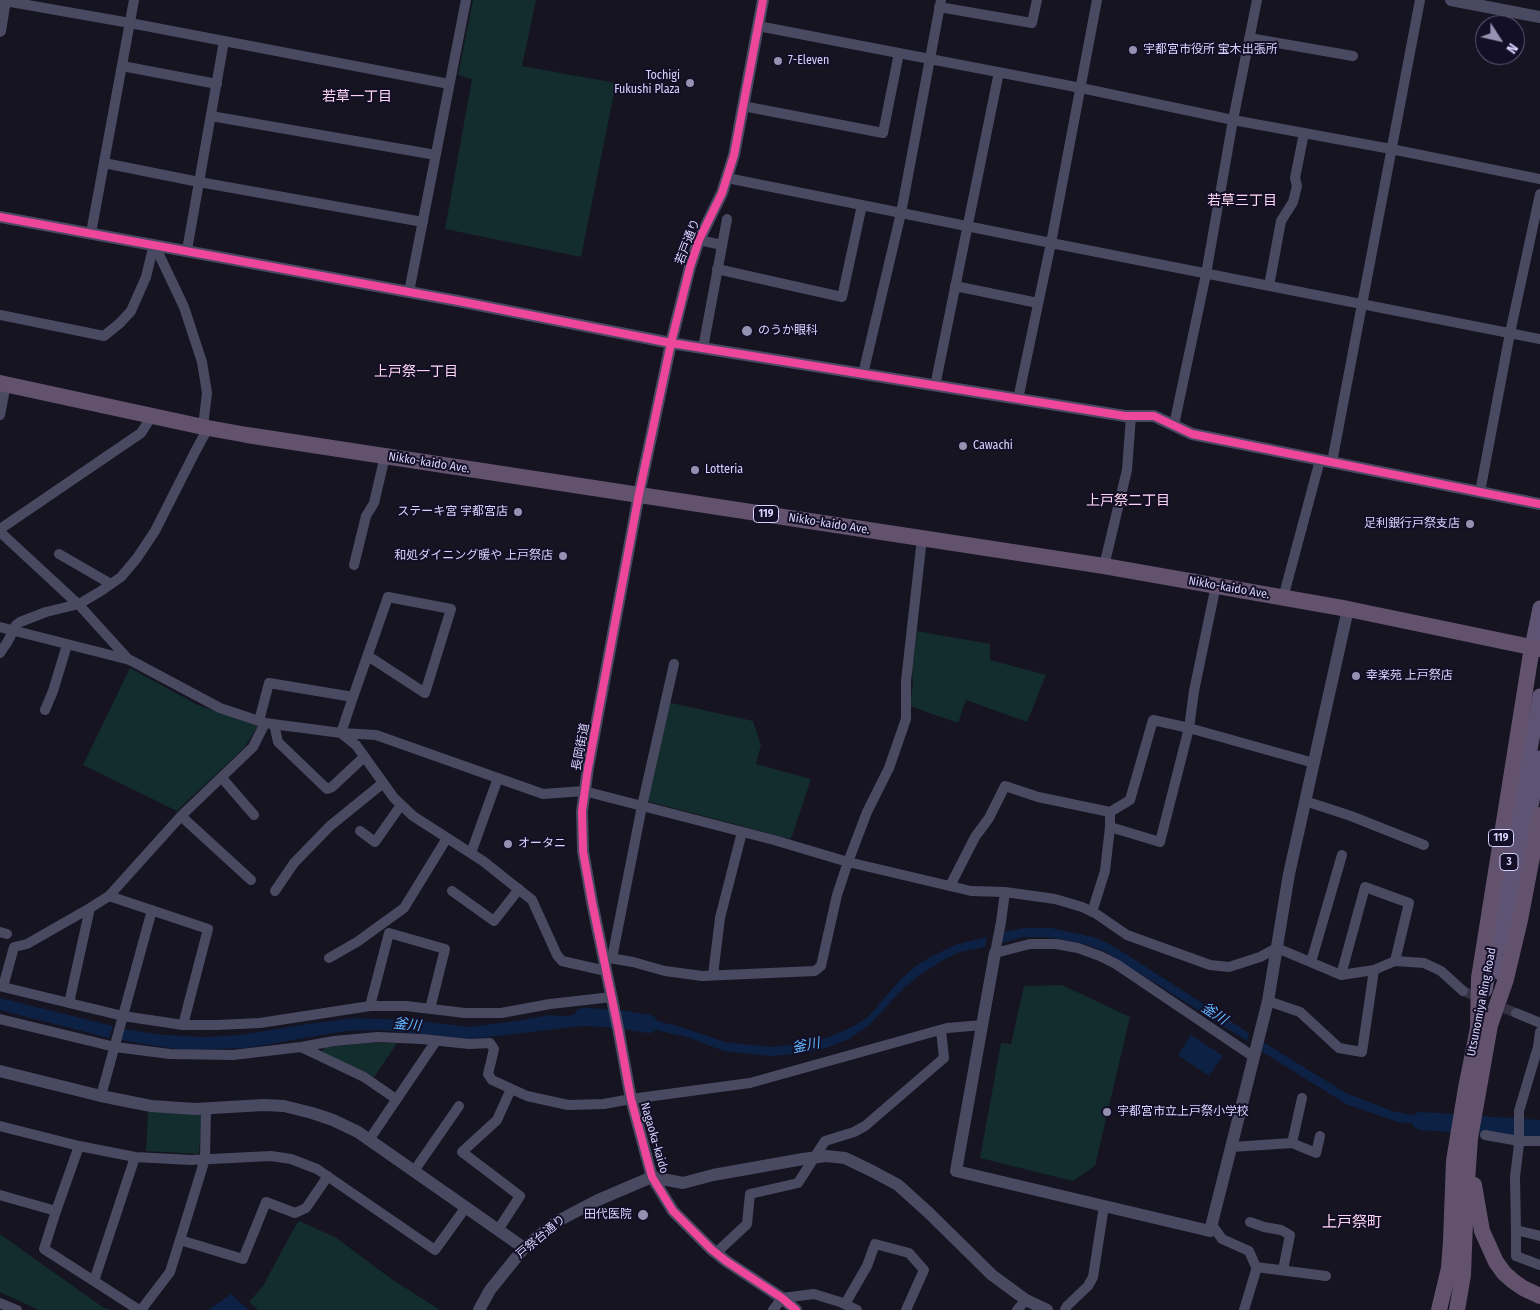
<!DOCTYPE html>
<html>
<head>
<meta charset="utf-8">
<style>
  body { margin:0 }
  #map { position:relative; width:1540px; height:1310px; overflow:hidden; background:#161421; font-family:"Fira Sans Condensed",sans-serif }
  canvas { display:block }
  .north { position:absolute; left:1475px; top:15px; width:50px; height:50px; box-sizing:border-box; background:#130f26; border:1px solid #625e7d; border-radius:50%; rotate:125deg; font-size:14px; font-weight:700; line-height:20px; text-align:center; color:#d9d4ff }
  .north::after { content:''; display:block; margin:auto; width:18px; height:22px; background:#9591b1; clip-path:polygon(50% 0,100% 100%,50% 72%,0 100%) }
</style>
</head>
<body>
<div id="map">
<canvas width="1540" height="1310"></canvas>
<div class="north">N</div>
</div>
<script>
const ctx = document.querySelector('canvas').getContext('2d');
ctx.lineJoin = 'round';
function fill(path, color) { ctx.fillStyle = color; ctx.fill(path, 'evenodd'); }
const shape = rows => new Path2D(rows.map(r => 'M' + r).join(''));
function strokePath(path, color, width, dash) { ctx.strokeStyle = color; ctx.lineWidth = width; ctx.lineCap = dash ? 'butt' : 'round'; ctx.setLineDash(dash || []); ctx.stroke(path); }
function drawText(font, color, halo, rows, align = 'center') {
  ctx.font = font + ' "Fira Sans Condensed","Noto Sans JP",sans-serif'; ctx.lineWidth = 4; ctx.setLineDash([]); ctx.textBaseline = 'middle'; ctx.strokeStyle = halo; ctx.fillStyle = color; for (const [text, x, y, turn = 0] of rows) {
    ctx.save(); ctx.translate(x, y); ctx.rotate((+turn || 0) * Math.PI / 180); ctx.textAlign = isNaN(turn) ? turn : align; if (halo) ctx.strokeText(text, 0, 0); ctx.fillText(text, 0, 0); ctx.restore();
  }
}
fill(shape([
  [473,0,536,0,522,66,616,83,581,257,445,229,472,79,458,75],
  [917,631,990,644,990,660,1046,675,1027,722,966,700,958,723,910,706,913,684,912,670],
  [130,668,198,705,258,726,244,748,177,811,83,765],
  [667,702,753,721,761,745,756,764,811,779,791,839,639,799],
  [1062,985,1130,1017,1095,1166,1073,1181,980,1158,1001,1043,1011,1044,1024,986],
  [370,1043,397,1043,373,1079,320,1053,325,1047],
  [148,1111,202,1115,199,1154,146,1151],
  [299,1221,335,1237,390,1278,440,1310,258,1310,249,1302,263,1286,293,1230],
  [0,1234,104,1308,112,1310,39,1310,0,1292]
]), '#132c2d');
fill(shape([
  [1024,928,1051,928,1097,938,1118,949,1249,1033,1247,1041,1104,951,1085,944,1048,937,1024,937,1001,943,1004,932],
  [987,937,985,947,959,952,943,960,920,975,903,989,870,1024,849,1039,829,1047,806,1053,770,1056,724,1051,687,1037,652,1029,627,1026,625,1013,681,1027,725,1042,770,1047,804,1044,829,1037,850,1028,868,1017,900,980,917,965,936,954,958,944],
  [0,998,113,1026,109,1038,0,1010],
  [605,1012,607,1023,471,1039,380,1030,345,1031,247,1048,215,1049,175,1049,121,1040,124,1029,163,1035,205,1037,240,1035,301,1025,352,1018,411,1020,469,1027,516,1021,549,1015,562,1016],
  [1191,1035,1223,1056,1209,1076,1178,1055],
  [1263,1042,1346,1093,1392,1111,1418,1116,1446,1118,1444,1127,1398,1122,1346,1104,1261,1051],
  [1486,1118,1515,1121,1514,1132,1484,1131],
  [231,1294,249,1310,208,1310]
]), '#0d2144');
strokePath(shape([
  [583,1017,590,1017,625,1020,649,1024],
  [1421,1121,1540,1129]
]), '#0d2144', 18);
strokePath(shape([
  [1463,991,1516,1013]
]), '#333142', 10, [10, 5]);
strokePath(shape([
  [5,1,130,23,449,84],
  [939,7,1032,23,1037,0],
  [758,26,1081,88,1233,120,1391,149,1540,179],
  [1249,38,1353,56],
  [122,66,217,84],
  [743,106,883,133,899,53],
  [211,116,436,155],
  [104,163,199,182,423,222],
  [727,178,1051,243,1540,339],
  [91,233,134,0],
  [699,240,722,245],
  [154,244,184,307,202,362,207,393,203,427],
  [187,250,224,41],
  [717,269,842,297,862,205],
  [955,286,1038,303],
  [1269,286,1281,221,1293,202,1297,186,1295,178,1304,133],
  [409,292,466,0],
  [0,315,104,336,120,323,131,311,146,277,154,244],
  [703,348,727,219],
  [863,374,901,213,941,0],
  [935,386,999,72],
  [1018,399,1051,243,1097,0],
  [0,415,6,384],
  [1174,425,1206,274,1233,120,1257,0],
  [1332,462,1420,0],
  [1480,492,1510,333,1540,194],
  [0,529,141,433,152,416],
  [0,532,80,606,129,660],
  [59,554,111,584],
  [354,565,366,516,374,503,385,456],
  [1104,566,1127,470,1131,416],
  [1283,598,1320,460],
  [0,627,130,660,220,708,265,723,341,733,356,745,394,798,413,816,483,861,532,900,557,955,562,961,606,971],
  [0,653,8,641,16,625,20,622,46,612,79,604,101,591,121,577,137,558,155,531,195,452,208,428],
  [353,697,388,597,451,609,425,693,368,656],
  [45,710,53,691,67,645],
  [259,721,269,683,353,697,341,733,376,735,543,794,584,791,774,840,848,862,971,891,1005,892,1055,899,1082,907,1095,913,1127,935,1210,965,1229,967,1260,957,1277,948,1341,975,1374,970,1395,961,1424,963,1441,971,1463,991],
  [274,724,278,742,327,789,332,787,364,757],
  [222,778,254,815],
  [1305,801,1351,816,1424,845],
  [1110,812,1130,800,1153,720,1189,728,1314,763],
  [181,816,251,880],
  [1110,827,1160,842,1189,728,1194,691,1216,585],
  [360,831,375,842,401,805],
  [471,853,498,778],
  [950,886,975,837,989,818,1005,786,1038,797,1110,812,1110,827,1105,871,1092,912],
  [275,891,294,863,330,826,383,783],
  [452,891,494,921,519,889],
  [1005,892,1001,922,995,953,1030,944,1056,944,1078,948,1100,956,1116,964,1254,1057],
  [109,896,181,816,253,747,265,723],
  [90,908,27,944,14,947,3,987,123,1016,183,1025,217,1025,260,1023,370,1006,406,1006,465,1013,501,1013,550,1004,612,997],
  [0,932,7,934],
  [603,957,633,962,665,971,702,976,815,971,821,966,837,895,848,862,867,812,889,768,906,719,906,681,922,538],
  [329,958,357,942,404,908,447,838],
  [612,958,642,806,674,664],
  [1311,962,1342,855],
  [713,975,720,918,742,832],
  [1341,975,1365,887,1409,903,1395,961],
  [1268,1001,1300,1012,1339,1048,1362,1052,1374,970],
  [69,1003,90,908,109,896,208,929,183,1025],
  [370,1006,389,933,445,949,430,1009],
  [1516,1013,1540,1023],
  [0,1019,115,1047,170,1054,233,1055,301,1047,334,1041,378,1037,422,1039,469,1044,490,1043,494,1049,488,1074,492,1080,527,1096,568,1105,604,1104,631,1099,750,1083,947,1028,983,1025],
  [1540,1032,1538,1047,1519,1111,1519,1144,1515,1177,1516,1230,1540,1236],
  [301,1047,364,1077,396,1099],
  [101,1096,152,910],
  [206,1108,205,1159,180,1240,243,1259,266,1202,295,1213,306,1208,328,1176],
  [0,1126,79,1146,135,1157,191,1160,271,1156,291,1159,317,1169,435,1250,466,1207],
  [1485,1135,1519,1141,1540,1141],
  [369,1140,436,1041],
  [1292,1143,1302,1098],
  [1232,1147,1292,1143,1316,1153,1320,1136],
  [414,1171,459,1106],
  [0,1195,56,1211,79,1146],
  [56,1211,44,1249,139,1310],
  [1250,1222,1264,1227,1281,1230,1290,1235,1283,1270],
  [1212,1225,1222,1239,1249,1251,1256,1267,1326,1276],
  [498,1230,520,1196,462,1152,497,1120,511,1089],
  [1516,1230,1516,1256,1540,1265],
  [716,1253,747,1224,750,1194,798,1183,825,1141,854,1132,865,1126,944,1058,941,1030],
  [94,1281,135,1157],
  [0,1303,17,1310],
  [845,1304,867,1266,875,1244,909,1253,924,1270,906,1310],
  [141,1310,170,1272,180,1240],
  [773,1310,782,1298,814,1294,840,1302,857,1310],
  [1017,1310,1026,1300],
  [1065,1310,1067,1306,1088,1286,1093,1277,1104,1206],
  [1244,1310,1257,1267]
]), '#4a4962', 10);
strokePath(shape([
  [763,0,734,155,722,193,699,240,690,267,671,343,639,494,588,768,582,811,583,851,592,902,618,1028,631,1099,652,1177,673,1211,711,1249,726,1261,782,1298,796,1310],
  [1451,0,1540,17],
  [0,31,5,0],
  [0,217,458,301,671,343,1125,416,1154,416,1192,434,1540,504],
  [995,953,956,1171,1210,1231,1268,1001,1289,874,1348,609],
  [0,1071,101,1096,151,1106,195,1109,264,1105,284,1106,312,1113,333,1120,358,1132,524,1248],
  [479,1310,490,1290,524,1248,556,1222,598,1200,652,1177,683,1183,713,1175,803,1159,826,1156,845,1158,872,1171,898,1185,929,1213,992,1275,1026,1300,1047,1310]
]), '#4a4962', 12);
strokePath(shape([
  [1532,647,1540,608],
  [1500,973,1540,758],
  [1485,990,1540,696]
]), '#5e5373', 15);
strokePath(shape([
  [0,383,208,428,247,435,1104,566,1348,609,1540,649],
  [1474,1185,1482,1231,1496,1262,1504,1273,1513,1281,1523,1288,1540,1296],
  [1439,1310,1449,1268,1451,1241,1454,1161,1466,1088,1478,1028,1479,978,1532,647],
  [1457,1310,1463,1275,1466,1196,1470,1138,1490,1025,1506,979,1520,920,1540,815]
]), '#62526e', 16);
strokePath(shape([
  [763,0,734,155,722,193,699,240,690,267,671,343,639,494,588,768,582,811,583,851,592,902,618,1028,631,1099,652,1177,673,1211,711,1249,726,1261,782,1298,796,1310],
  [0,217,458,301,671,343,1125,416,1154,416,1192,434,1540,504]
]), '#ed469a', 8);
for (const [x, y, r, color] of [
  [1133,50,5,"#9591b1"],
  [778,61,5,"#9591b1"],
  [690,83,5,"#9591b1"],
  [747,331,6,"#9591b1"],
  [963,446,5,"#9591b1"],
  [695,470,5,"#9591b1"],
  [518,512,5,"#9591b1"],
  [1470,524,5,"#9591b1"],
  [563,556,5,"#9591b1"],
  [1356,676,5,"#9591b1"],
  [508,844,5,"#9591b1"],
  [1107,1112,5,"#9591b1"],
  [643,1215,6,"#9591b1"]
]) { const dot = new Path2D(); dot.arc(x, y, r, 0, 2 * Math.PI); ctx.fillStyle = color; ctx.fill(dot); strokePath(dot, '#130f26', 2); }
for (const [x, y, w] of [
  [766,514,25],
  [1501,838,25],
  [1509,862,18]
]) { const box = new Path2D(); box.roundRect(x - w / 2, y - 8.5, w, 17, 4); ctx.fillStyle = '#130f26'; ctx.fill(box); strokePath(box, '#d9d4ff', 1); }
drawText('bold 11px', '#d9d4ff', null, [
  ["119",766,514],
  ["119",1501,838],
  ["3",1509,862]
]);
drawText('12px', '#d9d4ff', '#130f26', [
  ["宇都宮市役所 宝木出張所",1143,50],
  ["7-Eleven",788,61],
  ["Tochigi",680,76,"right"],
  ["Fukushi Plaza",680,90,"right"],
  ["のうか眼科",758,331],
  ["Cawachi",973,446],
  ["Lotteria",705,470],
  ["ステーキ宮 宇都宮店",508,512,"right"],
  ["足利銀行戸祭支店",1460,524,"right"],
  ["和処ダイニング暖や 上戸祭店",553,556,"right"],
  ["幸楽苑 上戸祭店",1366,676],
  ["オータニ",518,844],
  ["宇都宮市立上戸祭小学校",1117,1112],
  ["田代医院",632,1215,"right"]
], 'left');
drawText('12px', '#d9d4ff', '#130f26', [
  ["若戸通り",688,242,-69],
  ["Nikko-kaido Ave.",429,463,9],
  ["Nikko-kaido Ave.",829,524,9],
  ["Nikko-kaido Ave.",1229,588,10],
  ["長岡街道",581,747,-79],
  ["Utsunomiya Ring Road",1482,1002,-79],
  ["Nagaoka-kaido",654,1138,74],
  ["戸祭台通り",541,1237,-40]
]);
drawText('14px', '#ffd6f0', '#130f26', [
  ["若草一丁目",357,97],
  ["若草三丁目",1242,201],
  ["上戸祭一丁目",416,372],
  ["上戸祭二丁目",1128,501]
]);
drawText('italic 14px', '#62b6ff', '#130f26', [
  ["釜川",1214,1014,33],
  ["釜川",407,1025,6],
  ["釜川",806,1046,-11]
]);
drawText('15px', '#ffd6f0', '#130f26', [
  ["上戸祭町",1352,1223]
]);
</script>
</body>
</html>
